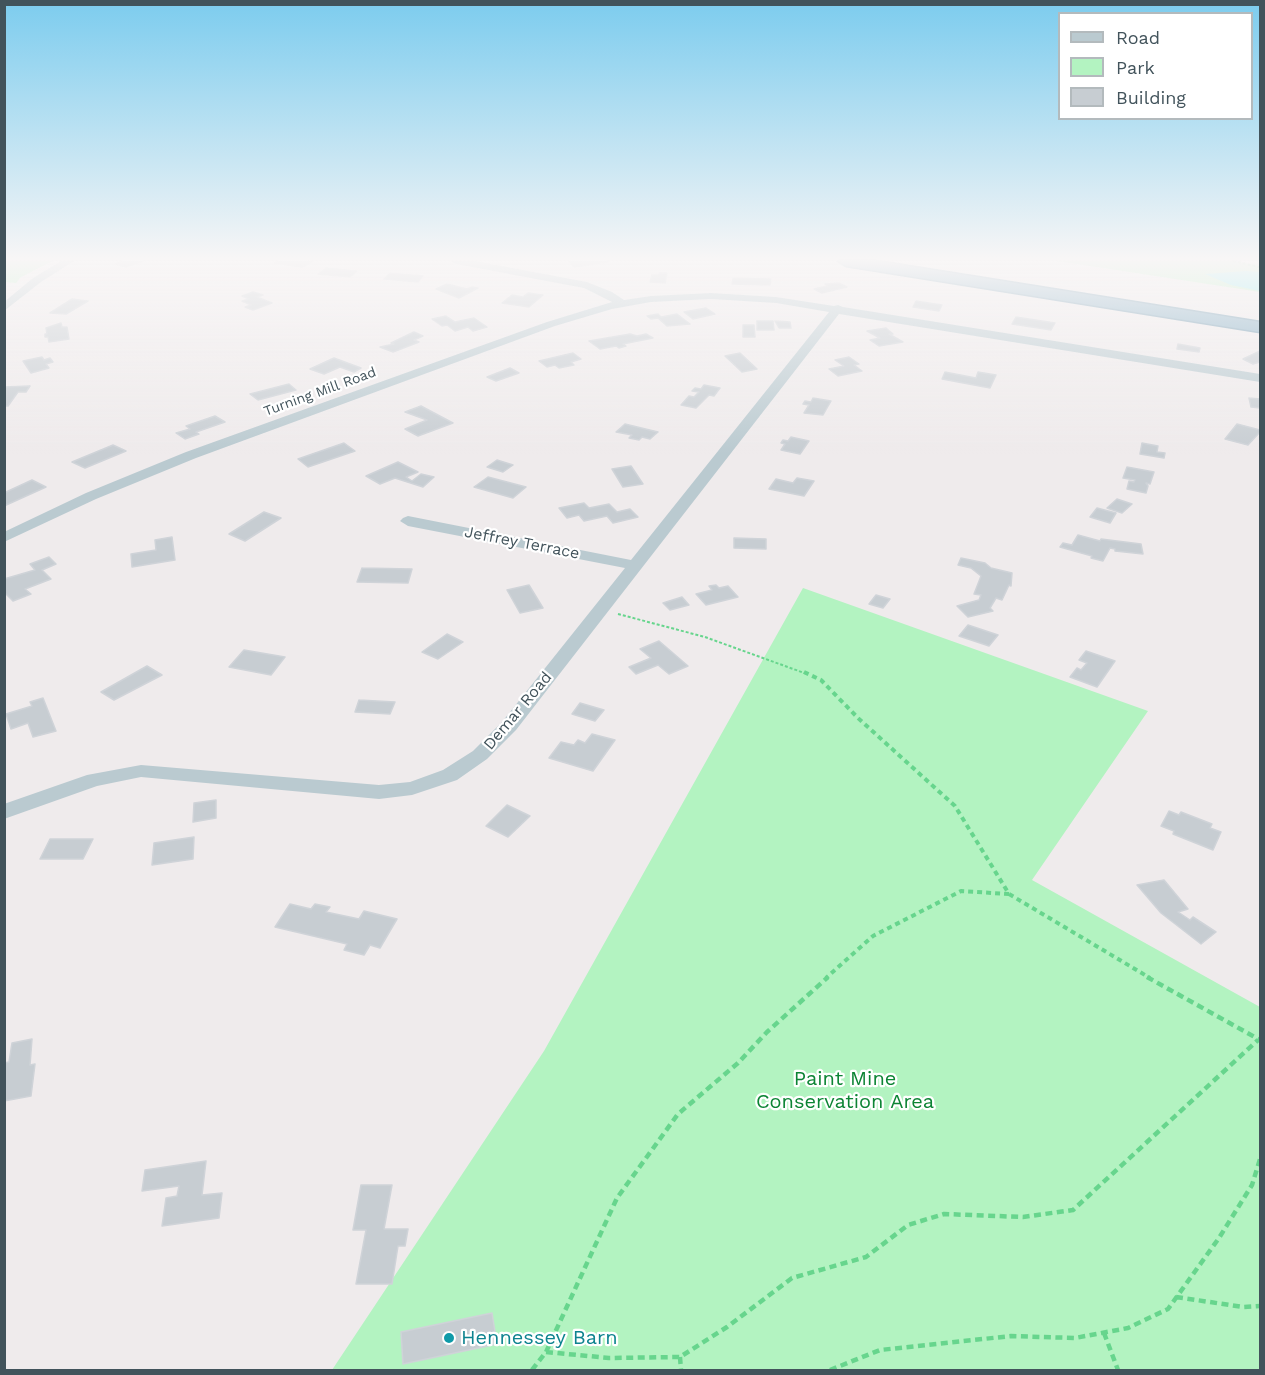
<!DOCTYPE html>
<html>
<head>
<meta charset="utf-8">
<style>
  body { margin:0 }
  #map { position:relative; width:1265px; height:1375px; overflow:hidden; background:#efebec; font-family:"Work Sans",sans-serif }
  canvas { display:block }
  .frame { position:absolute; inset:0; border:6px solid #42535b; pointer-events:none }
  .legend { position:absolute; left:1058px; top:12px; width:195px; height:108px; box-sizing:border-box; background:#fff; border:2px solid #b3babd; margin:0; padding:8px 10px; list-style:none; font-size:18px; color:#42535b }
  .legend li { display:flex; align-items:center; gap:12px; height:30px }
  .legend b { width:30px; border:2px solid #b3babd }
</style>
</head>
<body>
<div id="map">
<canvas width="1265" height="1375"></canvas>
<div class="frame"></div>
<ul class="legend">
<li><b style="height:8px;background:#bacad0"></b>Road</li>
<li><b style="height:16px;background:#b3f3c1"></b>Park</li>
<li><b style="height:16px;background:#c7cdd2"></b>Building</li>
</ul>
</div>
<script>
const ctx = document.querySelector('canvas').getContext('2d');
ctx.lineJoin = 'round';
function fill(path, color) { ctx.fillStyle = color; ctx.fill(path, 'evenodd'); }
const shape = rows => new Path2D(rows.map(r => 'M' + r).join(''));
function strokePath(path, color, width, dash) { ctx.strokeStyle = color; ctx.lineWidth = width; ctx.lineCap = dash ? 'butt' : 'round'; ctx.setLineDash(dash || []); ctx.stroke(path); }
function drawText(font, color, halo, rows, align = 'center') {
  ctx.font = font + ' "Work Sans",sans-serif'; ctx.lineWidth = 4.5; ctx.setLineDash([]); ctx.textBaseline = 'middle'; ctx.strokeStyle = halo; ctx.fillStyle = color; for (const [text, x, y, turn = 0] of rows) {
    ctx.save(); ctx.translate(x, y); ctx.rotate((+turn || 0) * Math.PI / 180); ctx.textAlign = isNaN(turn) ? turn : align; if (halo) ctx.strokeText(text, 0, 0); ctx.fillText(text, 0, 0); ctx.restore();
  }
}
fill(shape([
  [5,261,53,261,21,277,16,283,5,282],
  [1057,261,1233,261,1260,266,1260,292],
  [803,588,1148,711,1032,880,1260,1007,1260,1370,332,1370,544,1051]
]), '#b3f3c1');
fill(shape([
  [1246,271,1260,272,1260,291,1231,285,1205,274]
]), '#7af0f6');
const building = shape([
  [124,261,143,261,126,267,116,264,124,261],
  [278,261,307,261,312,262,302,267,275,263,278,261],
  [569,261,607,261,608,262,574,267,569,261],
  [326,268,357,271,350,277,318,274,326,268],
  [390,273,423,276,418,282,384,279,390,273],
  [659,273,667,273,665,283,650,282,652,275,659,275,659,273],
  [733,278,771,279,770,285,732,284,733,278],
  [839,283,847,287,822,293,814,289,827,286,825,284,839,283],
  [447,284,467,289,472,287,478,288,459,298,436,289,447,284],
  [253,292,263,295,257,297,272,303,253,310,245,307,251,305,242,301,249,299,242,296,253,292],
  [528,293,543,295,529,307,502,303,512,295,523,297,528,293],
  [72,299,88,301,66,314,50,313,72,299],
  [916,301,942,305,939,311,913,307,916,301],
  [706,308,715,314,693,319,684,312,706,308],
  [658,314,661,317,677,314,690,324,667,326,658,318,651,319,647,316,658,314],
  [446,316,455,322,474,318,487,327,473,331,468,327,455,331,447,325,442,326,432,319,446,316],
  [1016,317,1055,323,1051,330,1012,324,1016,317],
  [757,321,773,321,774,330,757,330,757,321],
  [775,321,790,322,791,328,779,328,775,321],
  [61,323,62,327,67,327,69,339,49,342,48,337,45,337,45,334,47,334,46,328,61,323],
  [743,325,754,325,755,337,743,337,743,325],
  [886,328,893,334,889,334,903,342,879,346,870,340,880,338,867,331,886,328],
  [414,332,423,336,414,340,419,342,393,352,380,347,394,344,391,343,414,332],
  [630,334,637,336,646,334,653,338,623,344,626,346,619,348,616,346,600,349,589,341,630,334],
  [1178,344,1200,348,1199,352,1177,349,1178,344],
  [1260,351,1260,362,1253,364,1243,359,1260,351],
  [573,353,581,359,571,362,574,365,559,368,555,365,547,367,539,361,573,353],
  [740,353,757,369,742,372,725,356,740,353],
  [42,357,44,360,50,358,53,362,46,364,49,368,31,373,23,361,42,357],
  [849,357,859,364,854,365,862,371,838,376,829,369,844,366,835,360,849,357],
  [334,358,361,368,354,372,340,367,324,374,310,369,334,358],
  [510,368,519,373,496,381,487,377,510,368],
  [945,372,976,378,978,372,996,375,990,388,942,379,945,372],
  [289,384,296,390,258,400,250,394,289,384],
  [704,385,720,388,714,396,709,395,696,408,681,405,689,396,694,397,699,392,692,391,695,388,701,389,704,385],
  [30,386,26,392,18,392,8,406,4,406,4,387,30,386],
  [813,398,831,401,823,415,804,413,809,405,803,404,805,401,811,402,813,398],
  [1249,398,1260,399,1260,408,1251,407,1249,398],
  [421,406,453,423,418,436,405,429,427,420,405,412,421,406],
  [215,416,225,422,196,432,199,434,185,439,176,433,190,429,186,426,215,416],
  [625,424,658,432,650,439,642,437,639,440,629,438,632,435,616,432,625,424],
  [1237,424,1260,430,1260,432,1248,445,1225,439,1237,424],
  [791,437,809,441,800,454,781,450,785,444,781,443,783,440,788,441,791,437],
  [344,443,355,451,308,467,298,459,344,443],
  [1142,443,1158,446,1157,452,1165,453,1164,458,1140,454,1142,443],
  [113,445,126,451,85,468,72,462,113,445],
  [497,460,513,465,503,472,487,467,497,460],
  [398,462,418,472,406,477,412,481,421,474,434,477,423,487,395,478,380,484,366,476,398,462],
  [631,466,643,484,623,487,612,469,631,466],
  [1127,467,1154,472,1150,484,1146,483,1148,486,1146,493,1127,489,1129,481,1134,482,1135,480,1123,478,1127,467],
  [488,477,526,487,513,498,474,487,488,477],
  [797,478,814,481,804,496,769,489,776,479,793,483,797,478],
  [32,480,46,487,4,506,4,493,32,480],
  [1117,499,1132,504,1122,513,1107,508,1117,499],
  [584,503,589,508,609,504,617,512,630,509,638,517,613,523,607,516,584,521,579,515,567,518,559,508,584,503],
  [1097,508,1116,513,1110,523,1090,517,1097,508],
  [264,512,281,518,245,541,229,534,264,512],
  [1078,535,1100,541,1101,539,1141,544,1143,554,1115,551,1115,549,1110,548,1103,561,1091,558,1092,556,1060,547,1063,543,1072,545,1078,535],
  [172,537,175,560,132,567,131,554,156,550,155,540,172,537],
  [734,538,766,539,766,549,734,548,734,538],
  [49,557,56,564,42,570,51,579,25,589,31,594,13,601,4,592,4,579,35,570,30,564,49,557],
  [961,558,985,563,991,568,1012,573,1011,586,1009,585,1002,600,996,598,990,608,993,611,968,617,957,606,979,600,981,595,974,594,981,576,971,568,958,565,961,558],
  [362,568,412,569,408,583,357,582,362,568],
  [529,585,543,608,520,613,507,590,529,585],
  [716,585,719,588,728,586,738,597,706,605,696,594,712,590,709,586,716,585],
  [876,595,890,599,883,608,869,604,876,595],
  [682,597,689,605,670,610,663,603,682,597],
  [968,625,998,635,989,646,959,636,968,625],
  [447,634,463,642,438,659,422,652,447,634],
  [659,641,688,666,669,674,658,665,636,674,629,667,651,658,640,649,659,641],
  [244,650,285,657,271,675,229,667,244,650],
  [1086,651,1115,661,1097,687,1070,677,1077,668,1081,670,1087,663,1079,660,1086,651],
  [147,666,162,675,114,700,101,692,147,666],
  [43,698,56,731,33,737,28,723,11,729,6,714,32,706,30,702,43,698],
  [359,700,395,702,390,714,355,712,359,700],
  [580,703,604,710,595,721,572,714,580,703],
  [592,734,615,740,593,771,549,758,561,742,574,745,578,740,585,743,592,734],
  [216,800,216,818,193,822,194,803,216,800],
  [507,805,530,816,508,837,486,826,507,805],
  [1169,811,1179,815,1181,812,1212,824,1210,828,1221,832,1213,850,1173,834,1174,831,1161,826,1169,811],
  [194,837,193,859,152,865,154,843,194,837],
  [50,839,93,839,83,859,40,859,50,839],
  [1164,880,1188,909,1178,912,1190,920,1193,917,1216,932,1201,944,1161,913,1137,885,1164,880],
  [290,904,311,909,315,904,330,907,326,912,359,919,364,911,397,919,380,948,370,945,364,955,344,950,347,944,275,927,290,904],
  [32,1039,30,1065,35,1064,31,1096,4,1101,4,1063,9,1062,12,1043,32,1039],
  [206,1161,202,1195,222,1193,219,1218,162,1226,166,1198,177,1196,179,1186,142,1191,145,1170,206,1161],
  [361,1185,392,1185,384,1229,408,1229,405,1246,398,1246,392,1284,356,1284,366,1230,353,1230,361,1185],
  [492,1313,497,1344,403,1364,401,1332,492,1313]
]);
fill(building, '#c7cdd2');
strokePath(building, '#cfd3d8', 1.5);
const highway = shape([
  [838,261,877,261,1260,322,1260,332,846,266,838,261]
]);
strokePath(highway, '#6894ad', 3);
strokePath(shape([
  [1233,261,1260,267],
  [618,614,705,637,807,674]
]), '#67d58d', 2, [3, 2]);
strokePath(shape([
  [804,672,821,680,858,718,955,806,1009,894,961,891,873,936,826,978],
  [1009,894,1150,978]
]), '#67d58d', 4, [5, 4]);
strokePath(shape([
  [1147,977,1260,1040],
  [1176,1297,1243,1307,1260,1306],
  [1104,1333,1118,1370],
  [546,1352,609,1358,680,1357,727,1327,792,1278,866,1257,908,1225,944,1214,1023,1217,1073,1210,1258,1040],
  [680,1357,681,1370],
  [532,1370,546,1352,617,1198,678,1114,738,1063,767,1032,828,977],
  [830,1370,880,1350,1011,1336,1075,1338,1128,1328,1168,1309,1219,1238,1252,1185,1260,1159]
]), '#67d58d', 4.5, [7, 4.5]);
fill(shape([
  [61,261,74,261,41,282,4,311,4,302,33,278,61,261],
  [451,261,475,261,587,282,612,292,624,300,651,296,711,293,776,297,834,306,838,305,843,307,1260,374,1260,382,839,314,516,730,487,759,457,780,412,795,379,799,141,777,97,786,4,819,4,804,87,775,141,765,379,785,410,782,443,770,473,751,502,722,625,568,408,526,400,521,403,518,408,516,631,560,829,312,776,303,711,299,651,302,612,309,555,326,196,458,96,499,4,542,4,532,86,493,186,452,547,322,612,302,584,288,456,264,451,261]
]), '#bacad0');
fill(highway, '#7da9c2');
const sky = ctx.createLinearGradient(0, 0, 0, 454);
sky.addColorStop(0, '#7cccee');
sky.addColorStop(0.57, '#f8f6f6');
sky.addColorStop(1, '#f8f6f600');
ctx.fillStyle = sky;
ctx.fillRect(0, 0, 1265, 454);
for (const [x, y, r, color] of [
  [449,1338,6,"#0f9aa8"]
]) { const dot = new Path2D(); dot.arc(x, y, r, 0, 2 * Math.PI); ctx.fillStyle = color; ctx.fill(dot); strokePath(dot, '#fff', 2); }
drawText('14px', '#42535b', '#fff', [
  ["Turning Mill Road",320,392,-20]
]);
drawText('16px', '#42535b', '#fff', [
  ["Jeffrey Terrace",522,543,11],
  ["Demar Road",518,711,-50]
]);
drawText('20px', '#0c8434', '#fff', [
  ["Paint Mine",845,1079],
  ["Conservation Area",845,1102]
]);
drawText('20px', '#0d838f', '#fff', [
  ["Hennessey Barn",461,1338]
], 'left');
</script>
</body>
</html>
